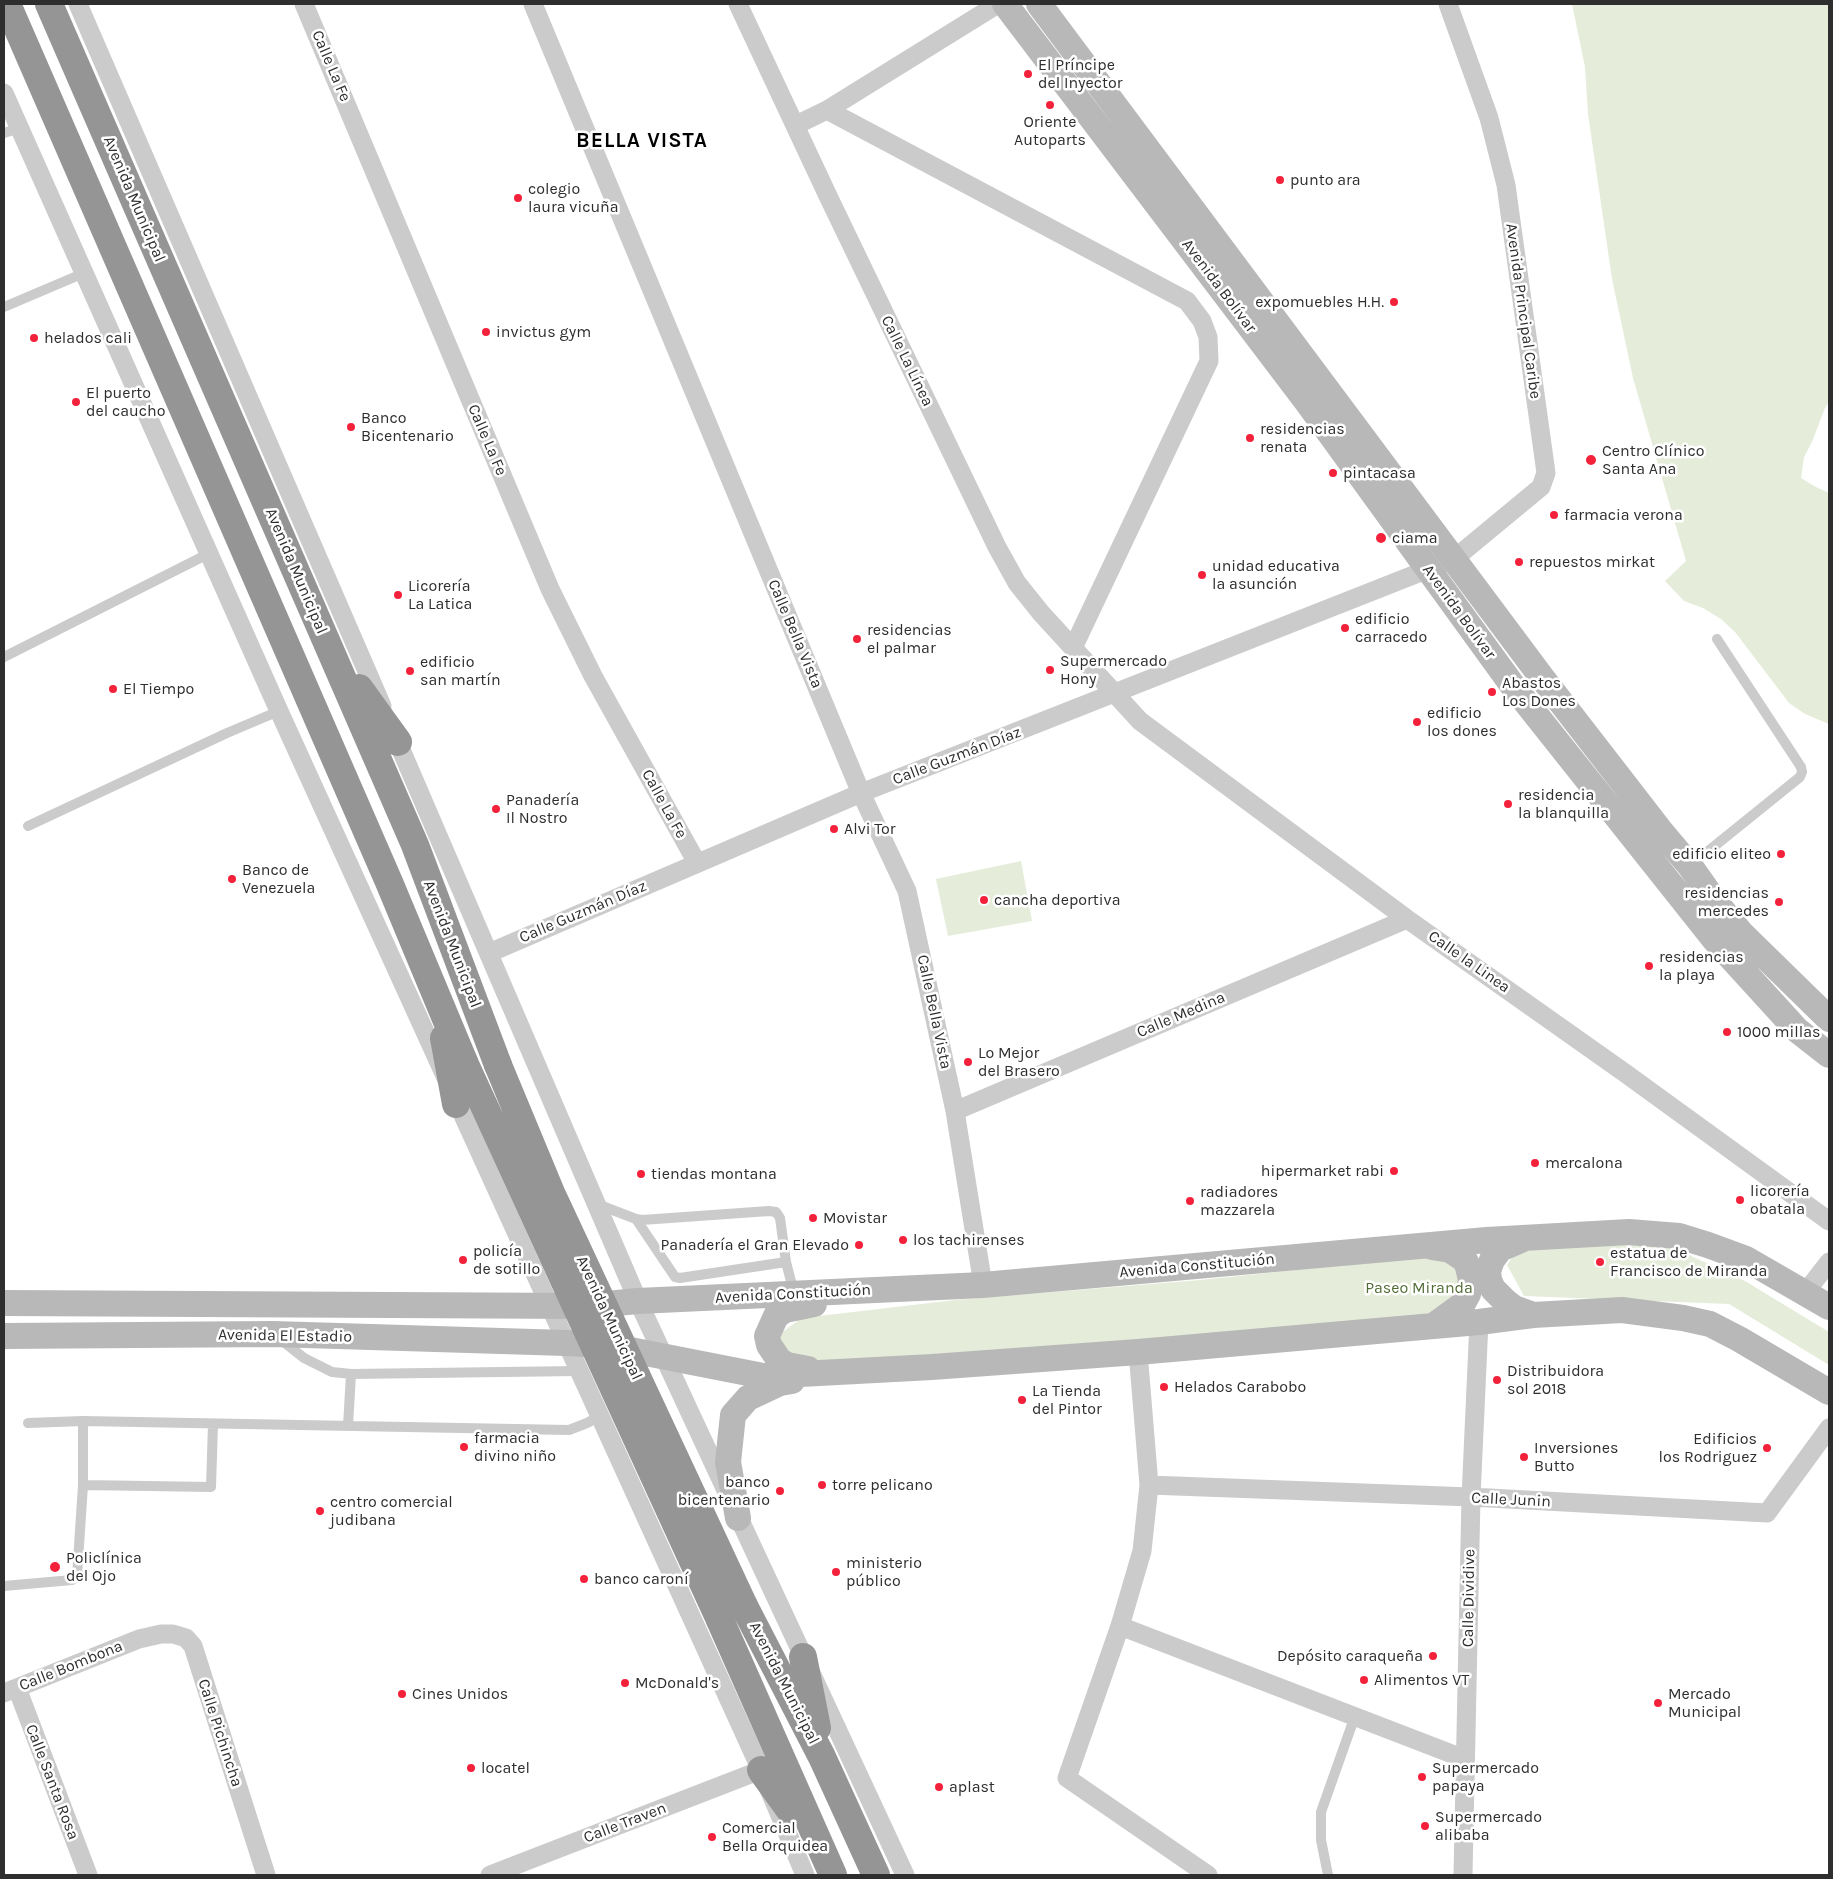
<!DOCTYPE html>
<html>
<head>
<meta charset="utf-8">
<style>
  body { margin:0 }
  #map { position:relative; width:1833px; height:1879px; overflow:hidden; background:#fff; font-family:Karla,sans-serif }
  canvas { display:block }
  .frame { position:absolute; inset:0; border:5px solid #2e2e2e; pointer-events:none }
</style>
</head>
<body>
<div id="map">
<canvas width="1833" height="1879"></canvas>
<div class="frame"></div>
</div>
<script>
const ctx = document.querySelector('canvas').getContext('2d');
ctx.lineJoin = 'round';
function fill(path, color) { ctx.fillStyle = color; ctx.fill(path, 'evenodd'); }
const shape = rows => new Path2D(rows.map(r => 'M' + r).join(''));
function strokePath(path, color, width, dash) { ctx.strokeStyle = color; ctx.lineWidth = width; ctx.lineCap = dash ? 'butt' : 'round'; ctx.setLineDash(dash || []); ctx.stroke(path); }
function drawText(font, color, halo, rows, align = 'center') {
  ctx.font = font + ' Karla,sans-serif'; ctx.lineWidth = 5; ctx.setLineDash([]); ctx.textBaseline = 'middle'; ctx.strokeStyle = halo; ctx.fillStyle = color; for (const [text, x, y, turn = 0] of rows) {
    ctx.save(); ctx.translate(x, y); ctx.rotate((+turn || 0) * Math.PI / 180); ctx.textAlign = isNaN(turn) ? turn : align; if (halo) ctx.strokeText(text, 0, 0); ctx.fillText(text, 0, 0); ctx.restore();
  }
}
fill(shape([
  [1572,4,1829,4,1829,402,1825,408,1812,442,1804,457,1801,478,1816,487,1829,493,1829,724,1805,714,1789,703,1735,632,1721,619,1703,608,1684,601,1665,581,1686,561,1633,378,1612,279,1588,114,1585,67],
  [1021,861,1032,921,948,936,936,879],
  [1592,1239,1674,1248,1745,1281,1829,1332,1829,1365,1729,1304,1524,1296,1507,1265,1520,1246],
  [1432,1256,1455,1264,1462,1279,1458,1295,1442,1314,1270,1332,798,1363,781,1351,781,1333,802,1318,955,1300,1200,1280]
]), '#e5edda');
strokePath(shape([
  [4,133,20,128],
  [4,307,84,273],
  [4,657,208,554],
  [28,826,227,733,279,711],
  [1691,865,1800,777,1802,772,1801,767,1717,639],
  [597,1204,636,1219,642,1220,769,1211,776,1212,780,1218,786,1262,794,1293],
  [636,1219,675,1277,680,1278,786,1262],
  [280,1339,304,1358,332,1372,351,1374,579,1371],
  [28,1423,83,1421,569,1430,587,1423,600,1416],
  [348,1426,351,1374],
  [83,1485,211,1487,213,1424],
  [4,1586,72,1580,77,1576,83,1485,83,1421],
  [1328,1875,1321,1840,1321,1812,1355,1716]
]), '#cbcbcb', 10);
strokePath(shape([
  [78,4,382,706],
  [304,4,550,589,593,676,697,863],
  [533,4,861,793,907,891,955,1111,983,1285],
  [738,4,828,196,997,547,1017,583,1041,613,1140,721,1407,919,1625,1073,1829,1221],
  [4,93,279,711,761,1770,805,1875],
  [827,110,1187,301,1202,321,1208,337,1209,361,1073,648],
  [796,125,827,110,998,4],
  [393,731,638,1301,905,1875],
  [489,953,861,793,1454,559,1541,487,1546,473,1506,185,1489,118,1448,4],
  [955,1111,1407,919],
  [1805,1293,1829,1262],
  [1138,1352,1149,1485,1142,1551,1120,1626,1067,1778,1208,1875],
  [1149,1485,1471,1497,1767,1513,1829,1428],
  [1120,1626,1465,1759],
  [17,1688,88,1875],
  [4,1693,139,1639,161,1634,173,1634,186,1638,193,1646,266,1875],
  [490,1875,761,1770],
  [1463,1875,1471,1497,1479,1322]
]), '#cbcbcb', 19);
strokePath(shape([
  [1005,4,1307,402,1513,686,1714,939,1797,1030,1829,1055],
  [1039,4,1543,679,1659,829,1690,866,1714,900,1741,933,1829,1019],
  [1523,1239,1500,1249,1492,1260,1488,1271,1489,1280,1493,1289,1506,1302,1514,1308,1533,1315],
  [1432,1247,1450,1250,1465,1260,1468,1267,1471,1280,1468,1294,1462,1305,1436,1324],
  [4,1303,585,1306,638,1301,983,1285,1487,1240,1629,1232,1679,1236,1708,1245,1746,1259,1829,1307],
  [4,1336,273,1334,566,1343,605,1345,763,1376,932,1367,1138,1352,1479,1322,1533,1315,1622,1310,1683,1318,1710,1324,1739,1339,1829,1392],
  [808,1369,787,1365,779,1360,769,1345,767,1336,776,1316,785,1310,814,1304],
  [738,1518,728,1462,733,1415,748,1398,780,1383,792,1381]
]), '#b8b8b8', 26);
strokePath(shape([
  [7,4,389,882,464,1062],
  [49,4,415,845,498,1065],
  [359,688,398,742],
  [444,1038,456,1104],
  [744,1606,822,1757,876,1875],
  [720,1620,833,1875],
  [803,1657,817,1728],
  [761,1770,792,1813]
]), '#959595', 28);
strokePath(shape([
  [464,1062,720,1620],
  [498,1065,552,1195,744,1606]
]), '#959595', 28);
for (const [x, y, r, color] of [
  [1028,74,5,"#f4213b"],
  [1050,105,5,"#f4213b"],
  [1280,180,5,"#f4213b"],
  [518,198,5,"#f4213b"],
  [1394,302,5,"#f4213b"],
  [486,332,5,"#f4213b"],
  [34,338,5,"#f4213b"],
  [76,402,5,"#f4213b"],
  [351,427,5,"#f4213b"],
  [1250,438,5,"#f4213b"],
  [1591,460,6,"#f4213b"],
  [1333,473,5,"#f4213b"],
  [1554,515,5,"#f4213b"],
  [1381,538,6,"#f4213b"],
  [1519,562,5,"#f4213b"],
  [1202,575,5,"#f4213b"],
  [398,595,5,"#f4213b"],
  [1345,628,5,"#f4213b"],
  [857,639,5,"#f4213b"],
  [1050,670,5,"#f4213b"],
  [410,671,5,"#f4213b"],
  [113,689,5,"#f4213b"],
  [1492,692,5,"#f4213b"],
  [1417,722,5,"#f4213b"],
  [1508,804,5,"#f4213b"],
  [496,809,5,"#f4213b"],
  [834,829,5,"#f4213b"],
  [1781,854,5,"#f4213b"],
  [232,879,5,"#f4213b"],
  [984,900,5,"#f4213b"],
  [1779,902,5,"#f4213b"],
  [1649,966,5,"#f4213b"],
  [1727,1032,5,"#f4213b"],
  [968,1062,5,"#f4213b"],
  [1535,1163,5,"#f4213b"],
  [1394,1171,5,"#f4213b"],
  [641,1174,5,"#f4213b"],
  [1740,1200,5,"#f4213b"],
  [1190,1201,5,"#f4213b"],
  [813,1218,5,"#f4213b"],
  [903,1240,5,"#f4213b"],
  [859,1245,5,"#f4213b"],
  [463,1260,5,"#f4213b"],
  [1600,1262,5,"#f4213b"],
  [1497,1380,5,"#f4213b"],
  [1164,1387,5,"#f4213b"],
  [1022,1400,5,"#f4213b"],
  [464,1447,5,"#f4213b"],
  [1767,1448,5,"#f4213b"],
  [1524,1457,5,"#f4213b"],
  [822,1485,5,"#f4213b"],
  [780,1491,5,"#f4213b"],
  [320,1511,5,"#f4213b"],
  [55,1567,6,"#f4213b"],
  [836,1572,5,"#f4213b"],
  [584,1579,5,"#f4213b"],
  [1433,1656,5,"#f4213b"],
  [1364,1680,5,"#f4213b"],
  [625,1683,5,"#f4213b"],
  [402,1694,5,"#f4213b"],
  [1658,1703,5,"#f4213b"],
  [471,1768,5,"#f4213b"],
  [1422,1777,5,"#f4213b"],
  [939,1787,5,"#f4213b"],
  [1425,1826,5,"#f4213b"],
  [712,1837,5,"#f4213b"]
]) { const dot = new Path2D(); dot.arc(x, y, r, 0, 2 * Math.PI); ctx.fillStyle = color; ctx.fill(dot); strokePath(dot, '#fff', 2); }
drawText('16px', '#2e2e2e', '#fff', [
  ["El Príncipe",1038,65],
  ["del Inyector",1038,83],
  ["Oriente",1050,122,"center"],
  ["Autoparts",1050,140,"center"],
  ["punto ara",1290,180],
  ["colegio",528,189],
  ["laura vicuña",528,207],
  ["expomuebles H.H.",1384,302,"right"],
  ["invictus gym",496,332],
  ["helados cali",44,338],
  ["El puerto",86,393],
  ["del caucho",86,411],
  ["Banco",361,418],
  ["Bicentenario",361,436],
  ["residencias",1260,429],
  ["renata",1260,447],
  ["Centro Clínico",1602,451],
  ["Santa Ana",1602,469],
  ["pintacasa",1343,473],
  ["farmacia verona",1564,515],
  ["ciama",1392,538],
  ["repuestos mirkat",1529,562],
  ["unidad educativa",1212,566],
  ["la asunción",1212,584],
  ["Licorería",408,586],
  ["La Latica",408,604],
  ["edificio",1355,619],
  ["carracedo",1355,637],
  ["residencias",867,630],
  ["el palmar",867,648],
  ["Supermercado",1060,661],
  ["Hony",1060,679],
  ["edificio",420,662],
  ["san martín",420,680],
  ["Abastos",1502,683],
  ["Los Dones",1502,701],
  ["El Tiempo",123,689],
  ["edificio",1427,713],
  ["los dones",1427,731],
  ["residencia",1518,795],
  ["la blanquilla",1518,813],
  ["Panadería",506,800],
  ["Il Nostro",506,818],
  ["Alvi Tor",844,829],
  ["edificio eliteo",1771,854,"right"],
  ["Banco de",242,870],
  ["Venezuela",242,888],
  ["residencias",1769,893,"right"],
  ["mercedes",1769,911,"right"],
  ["cancha deportiva",994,900],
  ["residencias",1659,957],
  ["la playa",1659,975],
  ["1000 millas",1737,1032],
  ["Lo Mejor",978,1053],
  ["del Brasero",978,1071],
  ["mercalona",1545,1163],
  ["hipermarket rabi",1384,1171,"right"],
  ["tiendas montana",651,1174],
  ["licorería",1750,1191],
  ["obatala",1750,1209],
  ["radiadores",1200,1192],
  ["mazzarela",1200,1210],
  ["Movistar",823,1218],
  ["los tachirenses",913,1240],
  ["Panadería el Gran Elevado",849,1245,"right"],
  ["policía",473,1251],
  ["de sotillo",473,1269],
  ["estatua de",1610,1253],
  ["Francisco de Miranda",1610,1271],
  ["Distribuidora",1507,1371],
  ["sol 2018",1507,1389],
  ["Helados Carabobo",1174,1387],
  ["La Tienda",1032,1391],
  ["del Pintor",1032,1409],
  ["farmacia",474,1438],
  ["divino niño",474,1456],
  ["Edificios",1757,1439,"right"],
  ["los Rodriguez",1757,1457,"right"],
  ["Inversiones",1534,1448],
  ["Butto",1534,1466],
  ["banco",770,1482,"right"],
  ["bicentenario",770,1500,"right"],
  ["torre pelicano",832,1485],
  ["centro comercial",330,1502],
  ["judibana",330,1520],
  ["Policlínica",66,1558],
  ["del Ojo",66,1576],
  ["ministerio",846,1563],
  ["público",846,1581],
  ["banco caroní",594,1579],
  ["Depósito caraqueña",1423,1656,"right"],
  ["Alimentos VT",1374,1680],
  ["McDonald's",635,1683],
  ["Cines Unidos",412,1694],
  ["Mercado",1668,1694],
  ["Municipal",1668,1712],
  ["locatel",481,1768],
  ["Supermercado",1432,1768],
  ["papaya",1432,1786],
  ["aplast",949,1787],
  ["Supermercado",1435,1817],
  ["alibaba",1435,1835],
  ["Comercial",722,1828],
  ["Bella Orquidea",722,1846]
], 'left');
drawText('16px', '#2e2e2e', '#fff', [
  ["Calle La Fe",331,66,67],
  ["Avenida Municipal",134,199,67],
  ["Avenida Bolívar",1219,286,53],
  ["Avenida Principal Caribe",1523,311,82],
  ["Calle La Línea",907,361,64],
  ["Calle La Fe",487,440,67],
  ["Avenida Municipal",296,571,67],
  ["Avenida Bolívar",1459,612,54],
  ["Calle Bella Vista",795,634,67],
  ["Calle Guzmán Díaz",957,756,-21],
  ["Calle La Fe",664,804,61],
  ["Calle Guzmán Díaz",583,912,-23],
  ["Avenida Municipal",452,944,69],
  ["Calle la Linea",1469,962,35],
  ["Calle Bella Vista",934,1012,78],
  ["Calle Medina",1181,1015,-23],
  ["Avenida Constitución",1197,1266,-5],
  ["Avenida Constitución",793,1294,-3],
  ["Avenida Municipal",609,1318,65],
  ["Avenida El Estadio",285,1336,1],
  ["Calle Junin",1511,1500,3],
  ["Calle Dividive",1469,1598,-89],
  ["Calle Bombona",71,1666,-22],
  ["Avenida Municipal",784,1683,63],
  ["Calle Pichincha",220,1733,72],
  ["Calle Santa Rosa",52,1782,69],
  ["Calle Traven",625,1823,-21]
]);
drawText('16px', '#536d37', '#fff', [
  ["Paseo Miranda",1419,1288]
]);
ctx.letterSpacing = '1px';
drawText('bold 21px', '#000', '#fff', [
  ["BELLA VISTA",642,141]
]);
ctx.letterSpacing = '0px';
</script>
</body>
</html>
